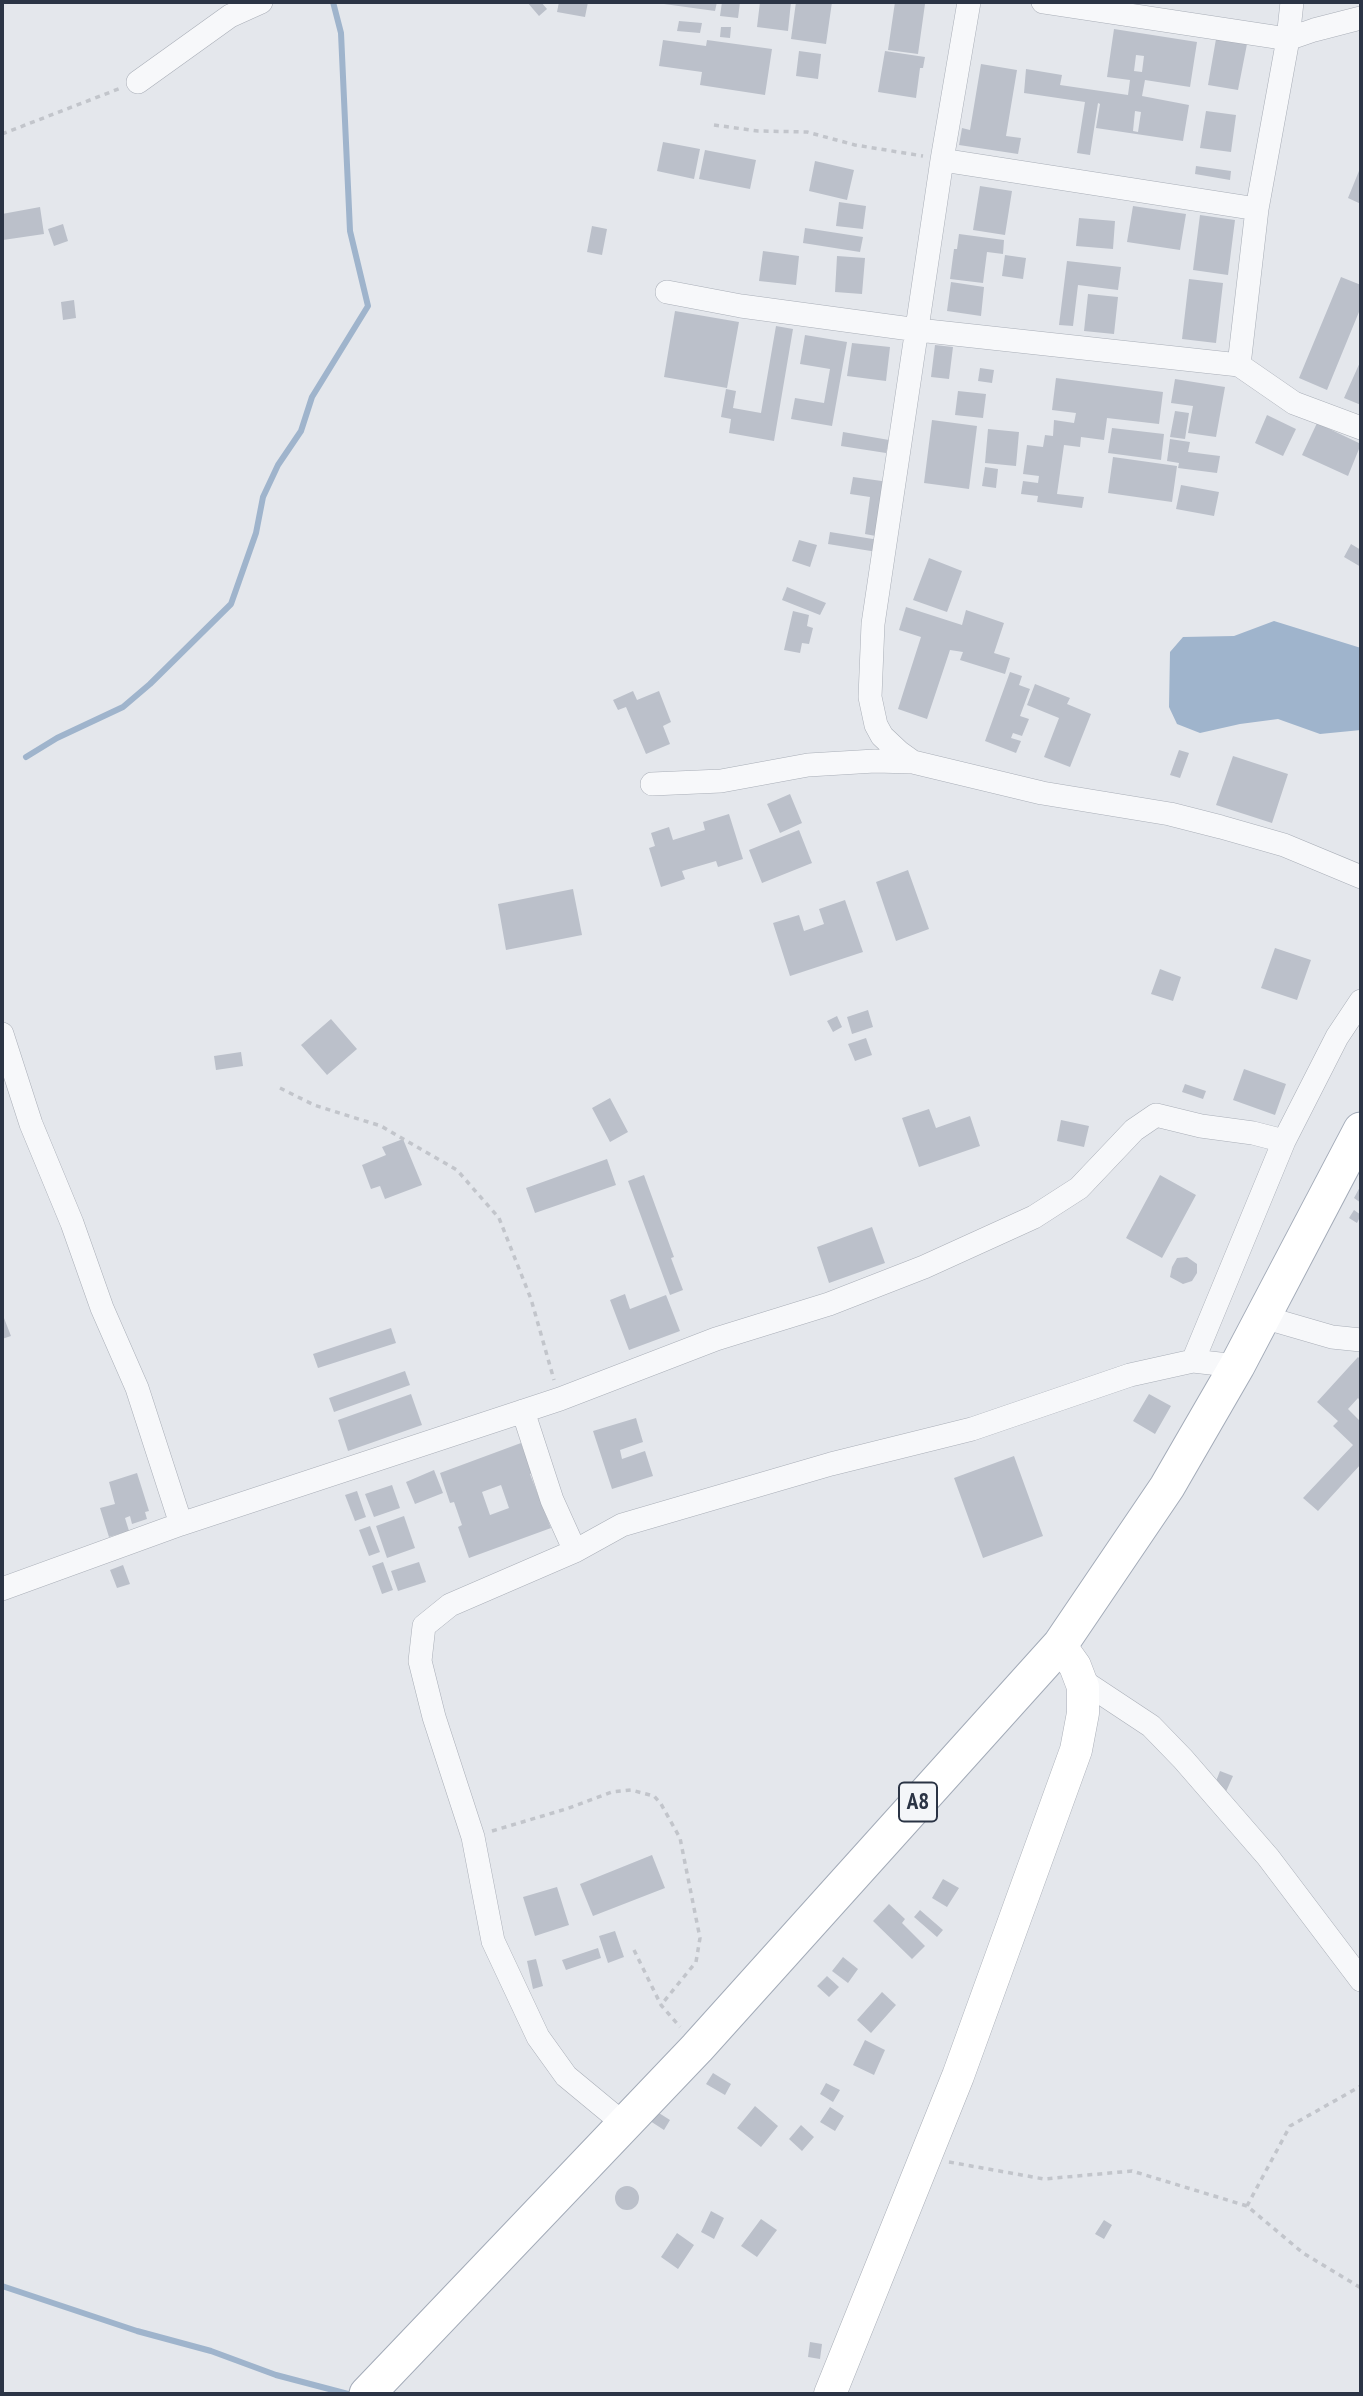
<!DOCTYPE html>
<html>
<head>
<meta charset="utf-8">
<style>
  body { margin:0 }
  #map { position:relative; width:1363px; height:2396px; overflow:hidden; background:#e4e7ec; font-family:"PT Sans Narrow",sans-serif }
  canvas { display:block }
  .frame { position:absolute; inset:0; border:4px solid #2b3445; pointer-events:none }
</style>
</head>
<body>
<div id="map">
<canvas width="1363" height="2396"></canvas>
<div class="frame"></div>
</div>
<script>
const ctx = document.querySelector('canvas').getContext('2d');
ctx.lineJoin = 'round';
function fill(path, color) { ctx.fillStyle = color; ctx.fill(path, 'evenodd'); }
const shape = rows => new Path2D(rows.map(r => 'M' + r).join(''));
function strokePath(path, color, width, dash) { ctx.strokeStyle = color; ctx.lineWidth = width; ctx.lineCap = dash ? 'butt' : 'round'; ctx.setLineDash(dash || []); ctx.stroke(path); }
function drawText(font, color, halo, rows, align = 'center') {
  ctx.font = font + ' "PT Sans Narrow",sans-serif'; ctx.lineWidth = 7; ctx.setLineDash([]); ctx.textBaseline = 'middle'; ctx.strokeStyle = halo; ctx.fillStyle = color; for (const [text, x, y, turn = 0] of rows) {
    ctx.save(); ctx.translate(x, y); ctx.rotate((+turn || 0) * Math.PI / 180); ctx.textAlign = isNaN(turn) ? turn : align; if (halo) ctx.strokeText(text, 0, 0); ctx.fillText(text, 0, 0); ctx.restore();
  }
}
fill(shape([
  [1274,621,1361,648,1361,730,1320,734,1278,719,1240,724,1200,733,1177,724,1169,707,1170,652,1183,637,1234,636]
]), '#9fb4cc');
strokePath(shape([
  [26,757,57,738,123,707,150,684,231,604,256,533,263,497,278,465,301,431,312,397,368,306,350,231,341,33,333,2],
  [2,2286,137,2331,211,2351,276,2375,348,2394]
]), '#9fb4cc', 6);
fill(shape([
  [527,2,541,2,547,9,539,16],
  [559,2,588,2,585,17,557,12],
  [664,2,717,2,715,11,664,4],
  [722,2,740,2,738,18,720,16],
  [760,2,791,2,788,31,757,27],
  [796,2,832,2,826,44,791,39],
  [895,2,925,4,918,54,888,50],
  [679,21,702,23,700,33,677,31],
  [721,27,731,27,730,38,720,37],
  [1114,29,1197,42,1190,87,1145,80,1142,96,1189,105,1183,141,1096,128,1100,104,1098,103,1090,155,1077,153,1085,102,1024,93,1026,69,1062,75,1060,85,1128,95,1130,80,1107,77],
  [1136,55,1144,56,1142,72,1134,71],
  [1135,111,1141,112,1138,132,1133,131],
  [1216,39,1247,44,1238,90,1208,85],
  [663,40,706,46,707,40,772,49,765,95,700,85,702,72,659,66],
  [799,51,821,54,818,79,796,76],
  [885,51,925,57,923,68,920,68,916,98,878,92],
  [981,64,1017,70,1006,136,1021,138,1018,154,959,145,962,128,970,130],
  [1206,111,1236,115,1231,152,1200,148],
  [663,142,700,149,694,179,657,171],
  [705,150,756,160,750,189,699,179],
  [815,161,854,170,847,200,809,191],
  [1196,166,1231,171,1230,180,1195,174],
  [1361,166,1361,204,1348,198],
  [980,186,1012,191,1005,235,973,230],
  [839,202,866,206,863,229,836,226],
  [1133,206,1186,214,1180,250,1127,242],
  [40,207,44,234,3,240,2,214],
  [1200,215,1235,220,1228,275,1193,270],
  [1079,218,1115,221,1113,249,1076,246],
  [63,224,68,241,54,246,48,229],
  [592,226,607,229,602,255,587,252],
  [805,228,863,237,860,252,803,243],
  [959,234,1004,240,1003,254,987,252,983,283,950,279,954,249,957,249],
  [763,251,799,256,796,285,759,281],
  [1005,255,1026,258,1023,279,1002,276],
  [837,256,865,258,862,294,835,292],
  [1067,261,1121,267,1118,290,1078,285,1073,326,1059,325],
  [1341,277,1361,285,1361,307,1327,390,1299,378],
  [1189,279,1223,283,1216,343,1182,339],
  [951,282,984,287,981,316,947,311],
  [1088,294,1118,297,1114,334,1084,331],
  [74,300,76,318,63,320,61,302],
  [675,311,739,322,727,388,664,377],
  [776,326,793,329,774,441,729,433,731,419,721,417,726,389,736,391,733,408,761,413],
  [805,335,847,342,832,426,791,419,795,398,824,403,830,369,800,364],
  [852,343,890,347,886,381,847,376],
  [935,345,953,347,949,379,931,377],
  [1361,360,1361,405,1344,398],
  [980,368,994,370,992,383,978,381],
  [1056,378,1163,392,1159,424,1107,418,1104,440,1081,437,1080,447,1064,445,1057,494,1084,497,1082,508,1037,502,1038,496,1021,494,1023,481,1038,483,1039,476,1023,474,1027,445,1043,447,1045,435,1053,436,1054,420,1074,423,1076,413,1052,410],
  [1175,379,1225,387,1216,437,1188,433,1193,406,1171,403],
  [958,391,986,394,983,418,955,415],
  [1175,411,1189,413,1185,439,1170,437],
  [1267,415,1296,429,1283,456,1255,443],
  [932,420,977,426,969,489,924,483],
  [1317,423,1361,444,1348,476,1302,455],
  [1112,428,1164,434,1161,460,1108,453],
  [988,429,1019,432,1016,466,985,463],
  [843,432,889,440,886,453,841,446],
  [1170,439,1190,442,1188,452,1220,456,1217,473,1178,468,1179,463,1167,461],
  [1113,457,1177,466,1172,502,1108,493],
  [985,467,998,469,996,488,982,486],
  [853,477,889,482,881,537,865,534,870,497,850,494],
  [1181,485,1219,492,1214,516,1176,509],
  [830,532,879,540,877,552,828,544],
  [799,540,817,545,810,567,792,561],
  [1351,544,1361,550,1361,567,1344,557],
  [929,558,962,571,947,612,913,600],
  [787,587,826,603,820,615,782,600],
  [906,607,962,625,966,610,1004,623,994,653,1010,658,1005,674,960,660,963,652,950,650,927,719,898,709,921,637,899,630],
  [793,611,809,615,807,626,813,628,809,644,802,643,800,653,784,650],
  [1010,672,1022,676,1019,685,1030,689,1020,716,1029,719,1022,736,1013,733,1011,738,1021,741,1016,753,985,741],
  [1035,684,1070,698,1067,704,1091,714,1070,767,1044,757,1059,718,1027,705],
  [633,691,637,700,659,691,671,722,663,726,670,744,646,754,626,707,618,710,613,700],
  [1179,750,1189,753,1180,778,1170,775],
  [1233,756,1288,774,1272,823,1216,805],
  [790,794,802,823,780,833,767,804],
  [729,814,743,859,718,867,716,861,682,871,685,879,661,887,649,848,655,846,651,833,669,827,673,840,705,830,703,822],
  [799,830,812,863,762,883,749,850],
  [908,870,929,929,896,941,876,882],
  [573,889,582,935,506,950,498,904],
  [845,900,863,952,790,976,773,923,799,915,804,931,824,924,819,909],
  [1275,948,1311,960,1297,1000,1261,988],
  [1160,969,1181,977,1173,1001,1151,994],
  [868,1010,873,1027,852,1034,847,1017],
  [837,1016,842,1027,833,1032,827,1021],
  [331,1019,357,1049,327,1075,301,1045],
  [866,1038,872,1055,855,1061,848,1044],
  [241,1052,243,1066,216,1070,214,1056],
  [1244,1069,1286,1084,1275,1115,1233,1100],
  [1185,1084,1206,1091,1203,1099,1182,1092],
  [610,1098,628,1132,610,1142,592,1108],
  [929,1109,936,1128,970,1116,980,1146,919,1167,902,1118],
  [1061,1120,1089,1126,1084,1147,1057,1141],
  [403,1139,422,1185,385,1199,380,1186,371,1189,362,1165,386,1155,382,1147],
  [607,1159,616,1185,535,1213,526,1188],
  [644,1175,674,1257,671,1258,683,1290,670,1295,628,1181],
  [1160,1175,1196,1195,1162,1258,1126,1238],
  [1361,1185,1361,1203,1354,1198],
  [1354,1210,1361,1215,1357,1223,1349,1218],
  [872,1227,885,1263,829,1283,817,1247],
  [1187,1257,1197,1264,1197,1273,1192,1281,1183,1284,1170,1277,1172,1267,1177,1258],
  [625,1294,630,1309,666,1295,680,1331,629,1350,610,1300],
  [2,1313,11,1336,2,1339],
  [391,1328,396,1343,318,1368,313,1354],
  [1358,1357,1361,1360,1361,1402,1358,1398,1348,1409,1361,1422,1361,1464,1318,1511,1303,1498,1353,1445,1333,1426,1338,1421,1317,1402],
  [405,1371,410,1385,334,1412,329,1398],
  [411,1394,422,1425,348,1451,338,1420],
  [1149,1394,1171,1406,1155,1434,1133,1421],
  [636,1418,643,1442,620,1450,622,1459,645,1451,653,1476,612,1489,593,1431],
  [521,1443,532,1473,530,1474,551,1528,469,1558,458,1527,462,1525,454,1502,450,1503,440,1473],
  [501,1485,509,1508,490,1515,482,1492],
  [1014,1456,1043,1536,983,1558,954,1478],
  [434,1470,443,1493,415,1504,406,1482],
  [137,1473,149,1511,145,1512,147,1519,132,1524,130,1516,125,1518,129,1531,109,1537,100,1508,115,1504,109,1482],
  [392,1485,400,1508,374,1517,365,1494],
  [357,1491,366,1517,355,1521,345,1495],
  [404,1516,415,1548,387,1558,376,1526],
  [370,1526,380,1552,369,1556,359,1530],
  [383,1562,393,1590,382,1594,372,1566],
  [419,1562,426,1582,398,1591,391,1571],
  [123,1565,130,1584,117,1588,110,1570],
  [1220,1771,1233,1776,1225,1794,1213,1789],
  [652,1855,665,1888,593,1916,580,1884],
  [943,1879,959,1888,947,1907,932,1898],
  [557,1887,569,1925,535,1936,523,1897],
  [889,1904,905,1919,902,1923,925,1946,912,1959,873,1921],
  [920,1910,943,1930,937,1937,914,1917],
  [615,1931,624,1957,608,1963,599,1936],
  [598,1948,601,1958,566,1970,562,1960],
  [843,1957,858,1969,848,1983,832,1971],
  [536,1959,543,1986,533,1989,527,1961],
  [827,1976,839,1987,829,1997,817,1986],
  [882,1992,896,2005,871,2033,857,2020],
  [865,2040,885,2050,874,2075,853,2065],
  [713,2073,731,2084,725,2095,706,2084],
  [826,2083,840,2090,833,2102,820,2094],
  [755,2106,778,2126,761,2147,737,2128],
  [830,2107,844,2116,835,2131,820,2122],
  [651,2108,670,2120,664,2130,644,2117],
  [801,2125,814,2137,802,2151,789,2139],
  '615 2198a12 12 0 1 1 24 0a12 12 0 1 1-24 0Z',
  [711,2211,724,2218,714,2239,701,2232],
  [761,2219,777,2230,757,2257,741,2246],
  [1104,2220,1112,2225,1104,2239,1095,2234],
  [677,2233,694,2245,678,2269,661,2257],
  [810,2342,822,2344,820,2359,808,2357]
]), '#bbc0ca');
const street = shape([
  [1043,2,1288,39,1314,30,1361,18],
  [1292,2,1288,39,1257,209,1239,365,1294,403,1361,428],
  [138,82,230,16,261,2],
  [942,160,1257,209],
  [667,292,741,306,918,330,1239,365],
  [913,762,899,752,882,736,876,725,870,697,873,624,942,160,969,2],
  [652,784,721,781,808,765,875,761,913,762,1042,793,1170,814,1221,827,1284,845,1361,877],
  [2,1034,31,1124,72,1223,102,1308,137,1388,181,1524],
  [1263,1317,1332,1337,1361,1340],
  [1193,1361,1284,1141,1337,1037,1361,1001],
  [523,1411,552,1500,575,1551],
  [2,1589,181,1524,560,1399,716,1339,829,1304,924,1267,1034,1217,1079,1188,1134,1130,1156,1115,1201,1126,1253,1133,1284,1141],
  [1080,1679,1151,1726,1183,1759,1268,1857,1361,1980],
  [624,2124,566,2076,538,2037,493,1941,473,1837,434,1717,420,1661,424,1626,450,1605,575,1551,622,1525,831,1464,972,1429,1130,1375,1193,1361,1237,1366]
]);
const secondary = shape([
  [830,2394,958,2076,1076,1750,1083,1713,1083,1687,1075,1666,1060,1645]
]);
const primary = shape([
  [367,2394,697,2048,1060,1645,1167,1487,1237,1366,1361,1130]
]);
strokePath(street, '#a9aeb7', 24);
strokePath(secondary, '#a9aeb7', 33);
strokePath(primary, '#a3abb8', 37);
strokePath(shape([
  [714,125,758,131,807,132,855,145,923,156],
  [2,134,121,88],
  [280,1088,314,1105,381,1126,457,1170,499,1218,531,1299,554,1380],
  [492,1831,566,1809,612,1792,631,1790,654,1796,661,1804,680,1838,700,1938,696,1962,661,2005],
  [634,1950,661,2005,680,2027],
  [949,2162,1044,2179,1132,2171,1247,2206,1303,2253,1361,2288],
  [1247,2206,1290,2126,1361,2086]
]), '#c2c5cb', 3.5, [5, 5]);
strokePath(street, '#f7f8fa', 23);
strokePath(secondary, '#fff', 32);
strokePath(primary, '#fff', 35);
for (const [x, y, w] of [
  [918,1802,38]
]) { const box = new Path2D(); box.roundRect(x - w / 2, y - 19.5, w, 39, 5); ctx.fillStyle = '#f4f6f9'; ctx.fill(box); strokePath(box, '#2b3445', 2); }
drawText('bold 23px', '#2b3445', null, [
  ["A8",918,1802]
]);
</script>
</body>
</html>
